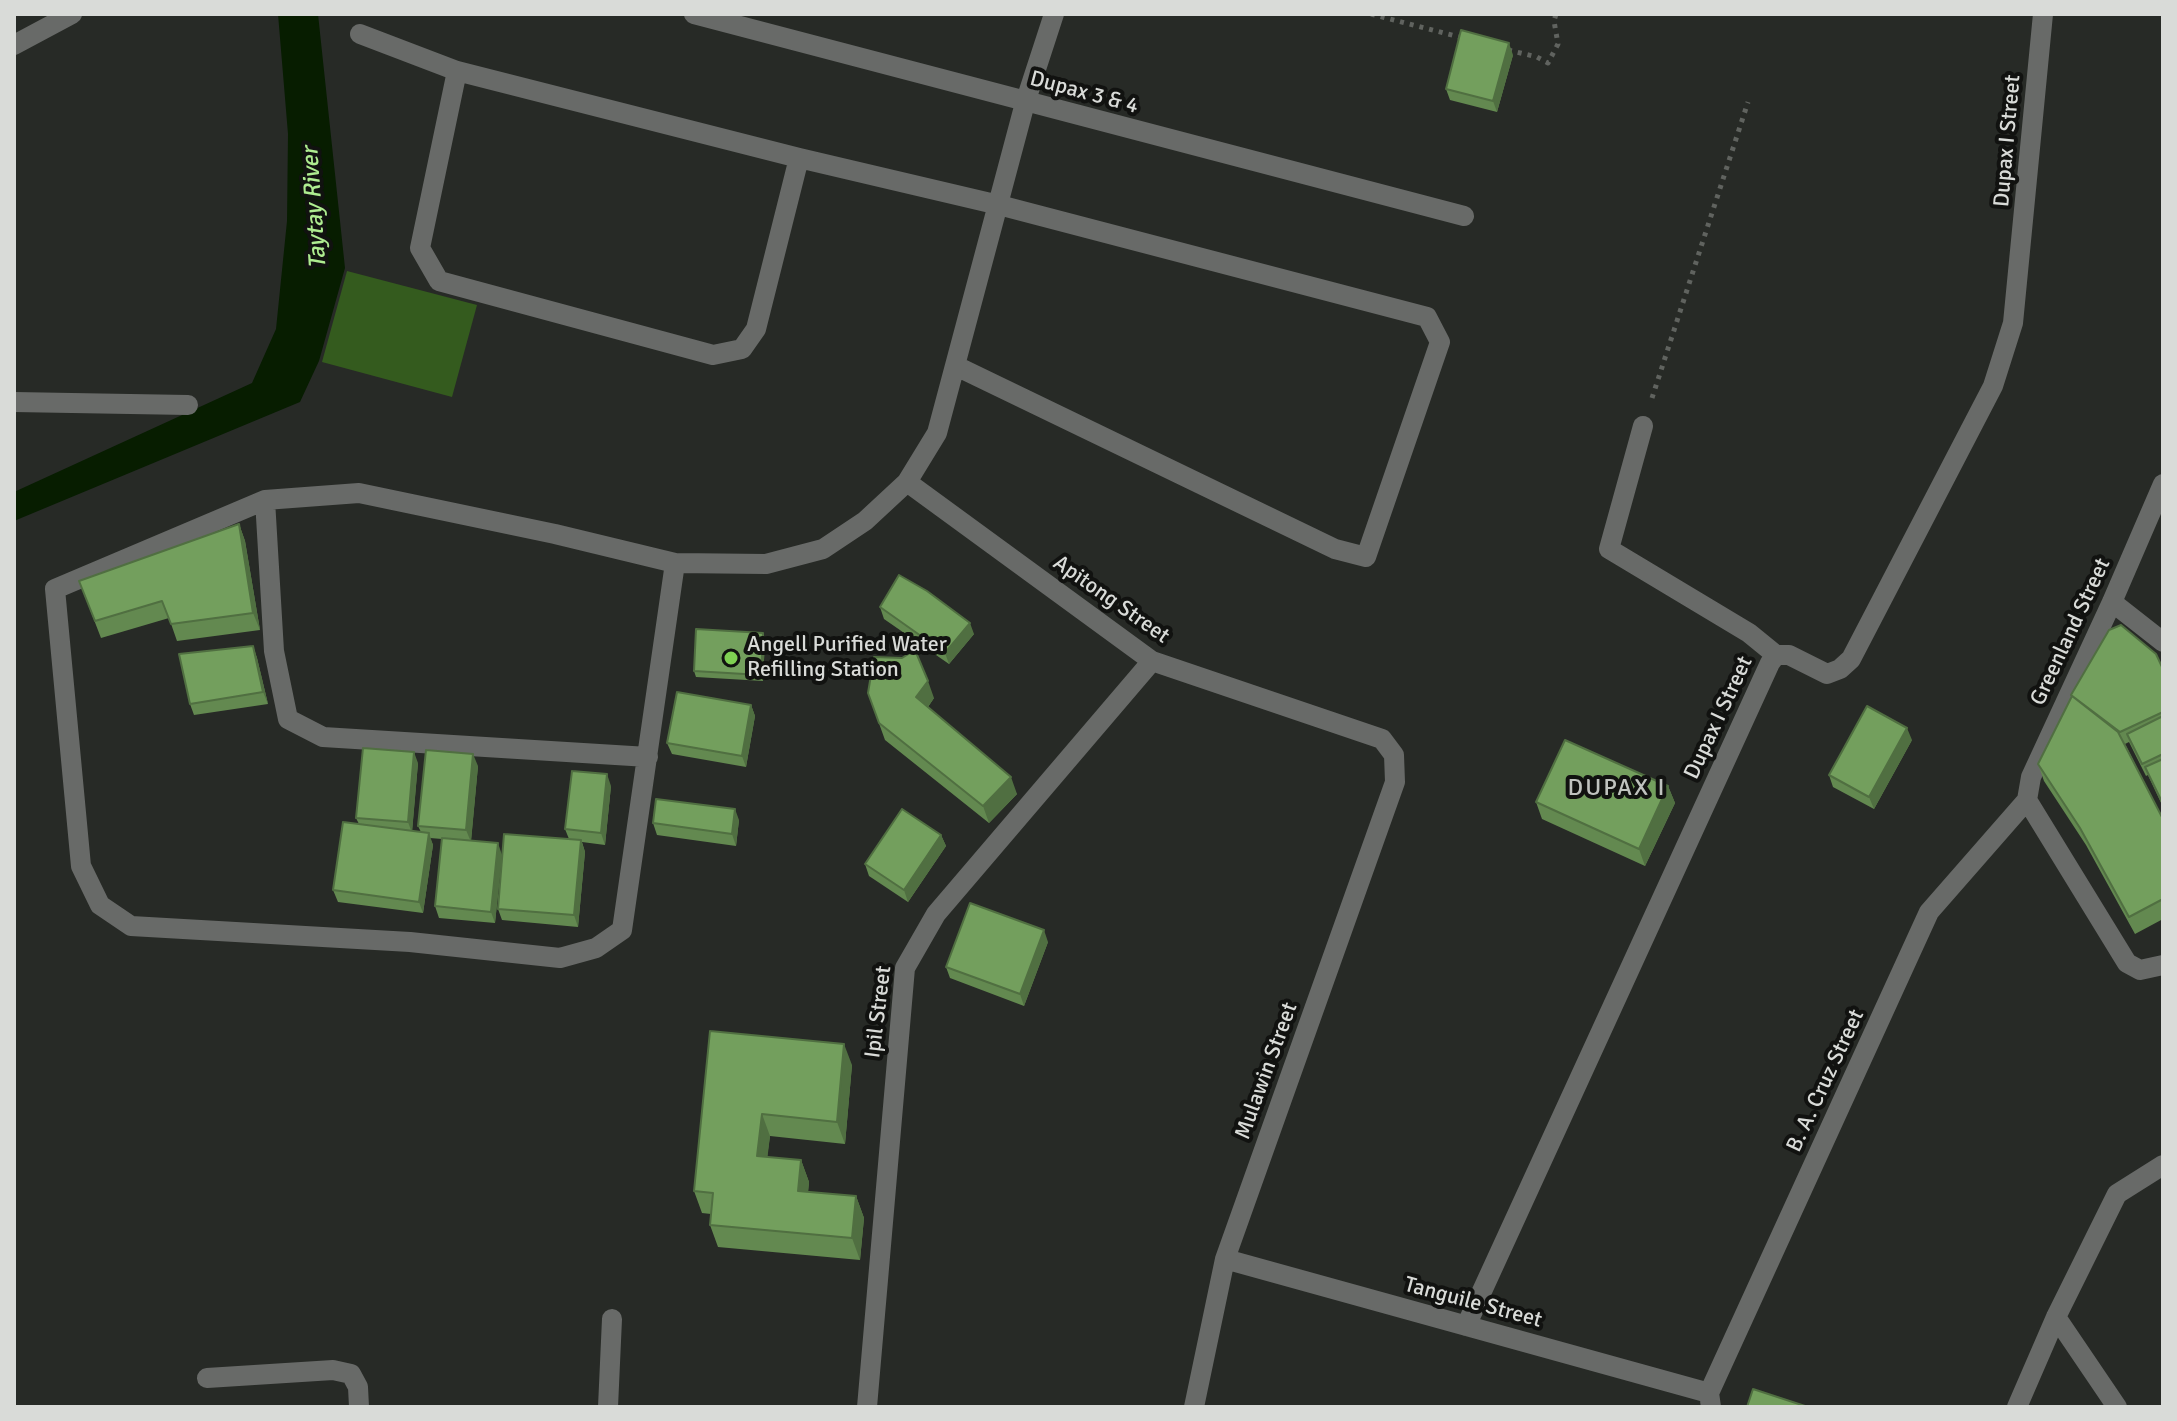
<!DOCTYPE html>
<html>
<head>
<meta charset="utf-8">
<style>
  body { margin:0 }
  #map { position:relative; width:2177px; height:1421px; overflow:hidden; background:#272a26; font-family:Signika,sans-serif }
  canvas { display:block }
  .frame { position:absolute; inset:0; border:16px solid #d9dbd8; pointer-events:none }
</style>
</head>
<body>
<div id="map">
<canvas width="2177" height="1421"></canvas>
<div class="frame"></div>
</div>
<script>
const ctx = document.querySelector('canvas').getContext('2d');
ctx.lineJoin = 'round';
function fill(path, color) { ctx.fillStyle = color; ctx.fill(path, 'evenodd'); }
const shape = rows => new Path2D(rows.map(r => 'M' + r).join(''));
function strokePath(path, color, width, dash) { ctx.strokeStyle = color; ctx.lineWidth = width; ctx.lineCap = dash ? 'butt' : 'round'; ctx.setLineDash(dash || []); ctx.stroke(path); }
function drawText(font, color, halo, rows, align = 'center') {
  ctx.font = font + ' Signika,sans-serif'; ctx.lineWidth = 8; ctx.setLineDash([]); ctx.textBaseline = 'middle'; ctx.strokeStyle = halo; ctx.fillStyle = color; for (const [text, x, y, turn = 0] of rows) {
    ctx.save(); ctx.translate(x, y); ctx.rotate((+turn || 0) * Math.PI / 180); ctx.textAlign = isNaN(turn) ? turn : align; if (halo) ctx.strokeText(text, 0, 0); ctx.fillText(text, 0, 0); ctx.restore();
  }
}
fill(shape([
  [347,271,477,305,452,397,322,362]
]), '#345b1e');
fill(shape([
  [278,14,318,14,345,268,319,361,300,402,14,521,14,492,252,383,276,329,287,221,288,134]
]), '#071d00');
strokePath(shape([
  [1371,14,1463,38],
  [1508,50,1537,57,1548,63,1558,44,1554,21,1556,14],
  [1652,398,1748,102]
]), '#60635f', 5, [4, 6]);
strokePath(shape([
  [694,14,1464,216],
  [360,34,457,71,799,158,999,205,1427,317,1440,342,1366,557,1335,549,956,366],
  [14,45,72,14],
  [457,71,420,248,439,281,713,355,742,349,756,329,799,158],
  [14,402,188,405],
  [1643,426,1609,549,1749,633,1776,655],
  [907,482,1152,661,1382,739,1394,755,1395,782,1225,1259,1194,1407],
  [265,500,274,651,288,719,323,737,648,757],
  [675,563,622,930,596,948,560,958,410,942,131,926,100,905,81,866,55,589,265,500,359,493,555,534,675,563,766,564,823,549,865,521,907,482,937,433,1025,103,1054,14],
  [2112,602,2163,642],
  [1776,655,1789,655,1827,674,1840,669,1851,659,1993,386,2013,323,2043,14],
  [2027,800,2031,777,2112,602,2163,484],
  [2027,800,2127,963,2140,970,2163,965],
  [1225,1259,1709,1393],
  [2056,1317,2117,1407],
  [1466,1326,1770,663,1776,655],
  [207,1378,333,1370,351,1374,358,1387,359,1407],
  [608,1407,612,1319],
  [867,1407,905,968,936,914,1152,661],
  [1711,1407,1709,1393,1929,912,2027,800],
  [2017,1407,2056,1317,2117,1194,2163,1165]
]), '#686a68', 20);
fill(shape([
  [1513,55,1497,112,1450,100,1446,89],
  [239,524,245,541,260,630,177,641,169,618,101,638,79,581],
  [880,607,974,634,949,664,884,619],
  [763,633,765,639,763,681,696,677,694,671],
  [253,646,257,658,268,704,194,715,190,704],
  [2163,669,2163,807,2148,775,2146,776,2129,742,2125,744,2163,819,2163,919,2135,934,2086,845,2044,781,2038,764],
  [868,693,934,698,928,707,1017,794,989,823,885,740],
  [751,705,755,716,746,767,672,754,667,743],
  [1912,740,1874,809,1833,787,1829,775],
  [418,763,412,831,421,832,418,826,478,766,471,840,502,855,495,923,439,918,435,906,442,839,430,838,433,845,423,913,338,902,333,890,359,824,356,818],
  [611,786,605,845,582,842,585,852,578,927,502,920,498,909,569,839,565,829],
  [1668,786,1675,803,1645,866,1542,819,1536,802],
  [739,820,736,846,657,835,653,823],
  [941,835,946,846,908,902,869,876,865,864],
  [1048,942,1024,1006,950,978,946,967],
  [710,1031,852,1065,845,1144,770,1136,767,1157,801,1160,809,1182,808,1192,856,1196,864,1218,860,1260,718,1247,710,1225,711,1214,702,1213,694,1191]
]), '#638950');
fill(shape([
  [1509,43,1513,55,1497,112,1493,101],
  [239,524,245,541,260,630,253,613],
  [970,623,974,634,949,664,945,653],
  [763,633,765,639,763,681,761,675],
  [253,646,257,658,268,704,263,692],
  [928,681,934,698,923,714,916,697],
  [751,705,755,716,746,767,742,756],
  [1907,728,1912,740,1874,809,1869,797],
  [414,752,418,763,412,833,408,822],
  [473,754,478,766,471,842,466,830],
  [607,774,611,786,605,845,601,833],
  [1011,777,1017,794,989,823,983,806],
  [1668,786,1675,803,1645,866,1639,849],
  [735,809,739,820,736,846,732,834],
  [429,833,433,845,423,913,419,902],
  [941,835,946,846,908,902,904,890],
  [581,840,585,852,578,927,574,915],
  [498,843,502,855,495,923,491,912],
  [1044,930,1048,942,1024,1006,1020,994],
  [844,1044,852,1065,845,1144,837,1122],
  [762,1114,770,1136,765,1178,757,1156],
  [801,1160,809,1182,806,1212,798,1191],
  [856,1196,864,1218,860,1260,852,1238]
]), '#506f41');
const building = shape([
  [1461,30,1509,43,1493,101,1446,89,1461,30],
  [239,524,253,613,171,624,162,601,95,621,79,581,239,524],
  [899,575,927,591,970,623,945,653,880,607,899,575],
  [2121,625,2156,654,2163,669,2163,712,2120,732,2071,695,2109,630,2121,625],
  [696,629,763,633,761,675,694,671,696,629],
  [253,646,263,692,190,704,179,654,253,646],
  [915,650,928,681,916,697,1011,777,983,806,879,723,868,693,874,657,902,658,915,650],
  [677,692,751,705,742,756,667,743,677,692],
  [2072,696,2118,732,2163,819,2163,899,2129,917,2080,828,2038,764,2072,696],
  [1867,706,1907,728,1869,797,1829,775,1867,706],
  [2163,716,2163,754,2142,764,2127,734,2163,716],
  [1565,740,1668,786,1639,849,1536,802,1565,740],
  [363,748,414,752,408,822,356,818,363,748],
  [426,750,473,754,466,830,418,826,426,750],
  [2163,759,2163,804,2145,767,2163,759],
  [572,771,607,774,601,833,565,829,572,771],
  [656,799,735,809,732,834,653,823,656,799],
  [902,809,941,835,904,890,865,864,902,809],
  [343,822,429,833,419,902,333,890,343,822],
  [504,834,581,840,574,915,498,909,504,834],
  [442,838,498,843,491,912,435,906,442,838],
  [970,903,1044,930,1020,994,946,967,970,903],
  [710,1031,844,1044,837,1122,762,1114,757,1156,801,1160,798,1191,856,1196,852,1238,710,1225,713,1193,694,1191,710,1031],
  [1753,1389,1808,1407,1747,1407,1753,1389]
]);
fill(building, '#739f5d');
strokePath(building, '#506f41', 2);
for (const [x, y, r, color] of [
  [731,658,8,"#7fd052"]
]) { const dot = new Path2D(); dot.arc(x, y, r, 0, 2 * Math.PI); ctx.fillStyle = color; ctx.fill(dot); strokePath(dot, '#111210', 3); }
drawText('22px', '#d9dbd8', '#111210', [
  ["Dupax 3 & 4",1084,93,15],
  ["Dupax I Street",2008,141,-85],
  ["Apitong Street",1111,600,35],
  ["Greenland Street",2071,632,-65],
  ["Dupax I Street",1719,718,-65],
  ["Ipil Street",879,1012,-83],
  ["Mulawin Street",1267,1071,-70],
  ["B. A. Cruz Street",1826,1081,-65],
  ["Tanguile Street",1473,1303,15]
]);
drawText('22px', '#d9dbd8', '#111210', [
  ["Angell Purified Water",747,645],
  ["Refilling Station",747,670]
], 'left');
drawText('italic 24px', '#aeec90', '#111210', [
  ["Taytay River",315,208,-94]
]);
ctx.letterSpacing = '2px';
drawText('24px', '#c0c3bf', '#111210', [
  ["DUPAX I",1617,789]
]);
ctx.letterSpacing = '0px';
</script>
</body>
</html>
